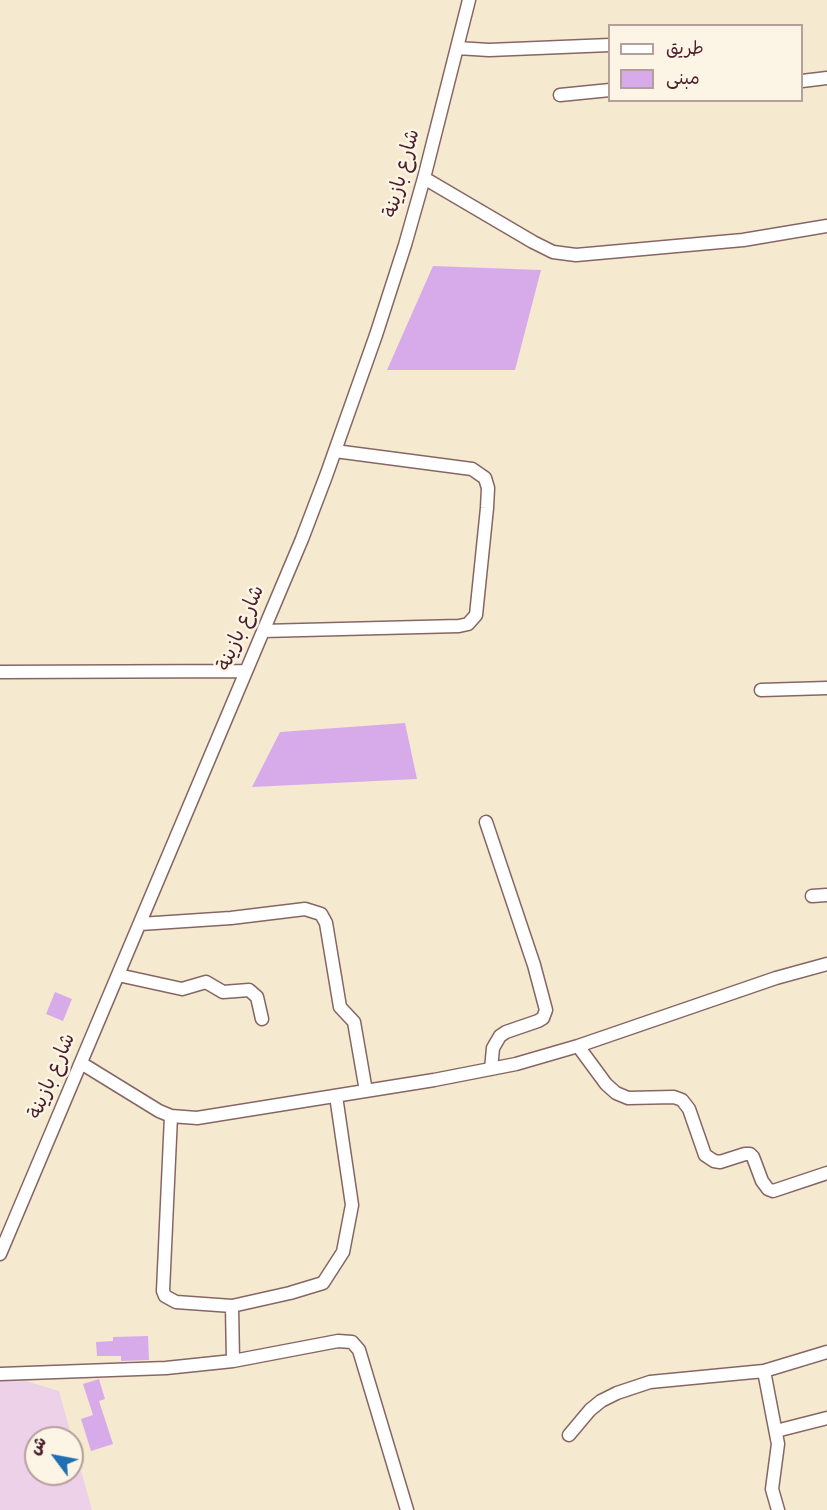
<!DOCTYPE html>
<html>
<head>
<meta charset="utf-8">
<style>
  body { margin:0 }
  #map { position:relative; width:827px; height:1510px; overflow:hidden; background:#f5e9cf; font-family:"Gochi Hand","Playpen Sans Arabic",sans-serif }
  canvas { display:block }
  .legend { position:absolute; left:608px; top:24px; width:195px; height:78px; box-sizing:border-box; background:#fcf5e5; border:2px solid #b59f9b; margin:0; padding:8px 10px; list-style:none; font-size:18px; color:#4a1f2b }
  .legend li { display:flex; align-items:center; gap:12px; height:30px }
  .legend b { width:30px; border:2px solid #b59f9b }
  .north { position:absolute; left:24px; top:1426px; width:60px; height:60px; box-sizing:border-box; background:#fcf5e5; border:2px solid #b59f9b; border-radius:50%; rotate:302deg; font-size:16px; font-weight:700; line-height:24px; text-align:center; color:#4a1f2b }
  .north::after { content:''; display:block; margin:auto; width:21px; height:27px; background:#1f6fb2; clip-path:polygon(50% 0,100% 100%,50% 72%,0 100%) }
</style>
</head>
<body>
<div id="map">
<canvas width="827" height="1510"></canvas>
<ul class="legend">
<li><b style="height:8px;background:#fff"></b>طريق</li>
<li><b style="height:16px;background:#d7abea"></b>مبنى</li>
</ul>
<div class="north">ش</div>
</div>
<script>
const ctx = document.querySelector('canvas').getContext('2d');
ctx.lineJoin = 'round';
function fill(path, color) { ctx.fillStyle = color; ctx.fill(path, 'evenodd'); }
const shape = rows => new Path2D(rows.map(r => 'M' + r).join(''));
function strokePath(path, color, width, dash) { ctx.strokeStyle = color; ctx.lineWidth = width; ctx.lineCap = dash ? 'butt' : 'round'; ctx.setLineDash(dash || []); ctx.stroke(path); }
function drawText(font, color, halo, rows, align = 'center') {
  ctx.font = font + ' "Gochi Hand","Playpen Sans Arabic",sans-serif'; ctx.lineWidth = 5; ctx.setLineDash([]); ctx.textBaseline = 'middle'; ctx.strokeStyle = halo; ctx.fillStyle = color; for (const [text, x, y, turn = 0] of rows) {
    ctx.save(); ctx.translate(x, y); ctx.rotate((+turn || 0) * Math.PI / 180); ctx.textAlign = isNaN(turn) ? turn : align; if (halo) ctx.strokeText(text, 0, 0); ctx.fillText(text, 0, 0); ctx.restore();
  }
}
fill(shape([
  [0,1373,59,1391,92,1510,0,1510],
  [36,1438,72,1438,72,1474,36,1474]
]), '#edd1e9');
fill(shape([
  [433,266,541,270,515,370,387,370],
  [405,723,417,779,252,787,280,732],
  [55,992,72,999,63,1021,46,1014],
  [148,1336,149,1360,121,1361,121,1356,97,1356,96,1342,113,1341,113,1337],
  [99,1379,105,1399,99,1401,113,1444,91,1451,81,1419,93,1415,83,1384]
]), '#d7abea');
const minor = shape([
  [457,48,489,50,610,45],
  [802,81,827,78],
  [560,95,610,90],
  [424,178,533,242,553,252,576,255,743,240,827,226],
  [263,631,459,626,468,624,476,615,487,508,488,488,485,478,472,469,335,451],
  [0,672,246,671],
  [761,690,827,688],
  [486,822,534,965,546,1010,543,1018,538,1021,506,1032,500,1036,493,1048,491,1069],
  [812,896,827,895],
  [140,924,231,918,305,909,321,914,326,923,340,1007,354,1022,366,1091],
  [118,975,182,989,206,982,223,992,249,990,257,997,262,1019],
  [578,1046,606,1084,616,1093,628,1098,674,1097,682,1100,689,1109,705,1155,714,1161,720,1162,745,1154,750,1154,753,1157,762,1181,768,1189,773,1191,827,1173],
  [81,1063,159,1111,171,1116,197,1118,434,1080,516,1064,578,1046,776,978,827,964],
  [171,1116,163,1291,165,1296,176,1302,232,1306,290,1293,323,1283,343,1252,352,1205,336,1096],
  [0,1254,302,539,326,476,376,335,405,245,424,178,469,0],
  [232,1306,233,1361],
  [0,1374,166,1368,233,1361,338,1341,352,1342,359,1350,407,1510],
  [776,1431,827,1418],
  [569,1435,590,1410,601,1401,617,1393,650,1382,764,1371],
  [778,1510,772,1489,778,1444,764,1371,827,1352]
]);
strokePath(minor, '#866664', 15);
strokePath(minor, '#fff', 12);
drawText('20px', '#4a1f2b', '#fcf5e5', [
  ["شارع بازينة",404,174,-75],
  ["شارع بازينة",243,629,-67],
  ["شارع بازينة",54,1077,-67]
]);
</script>
</body>
</html>
